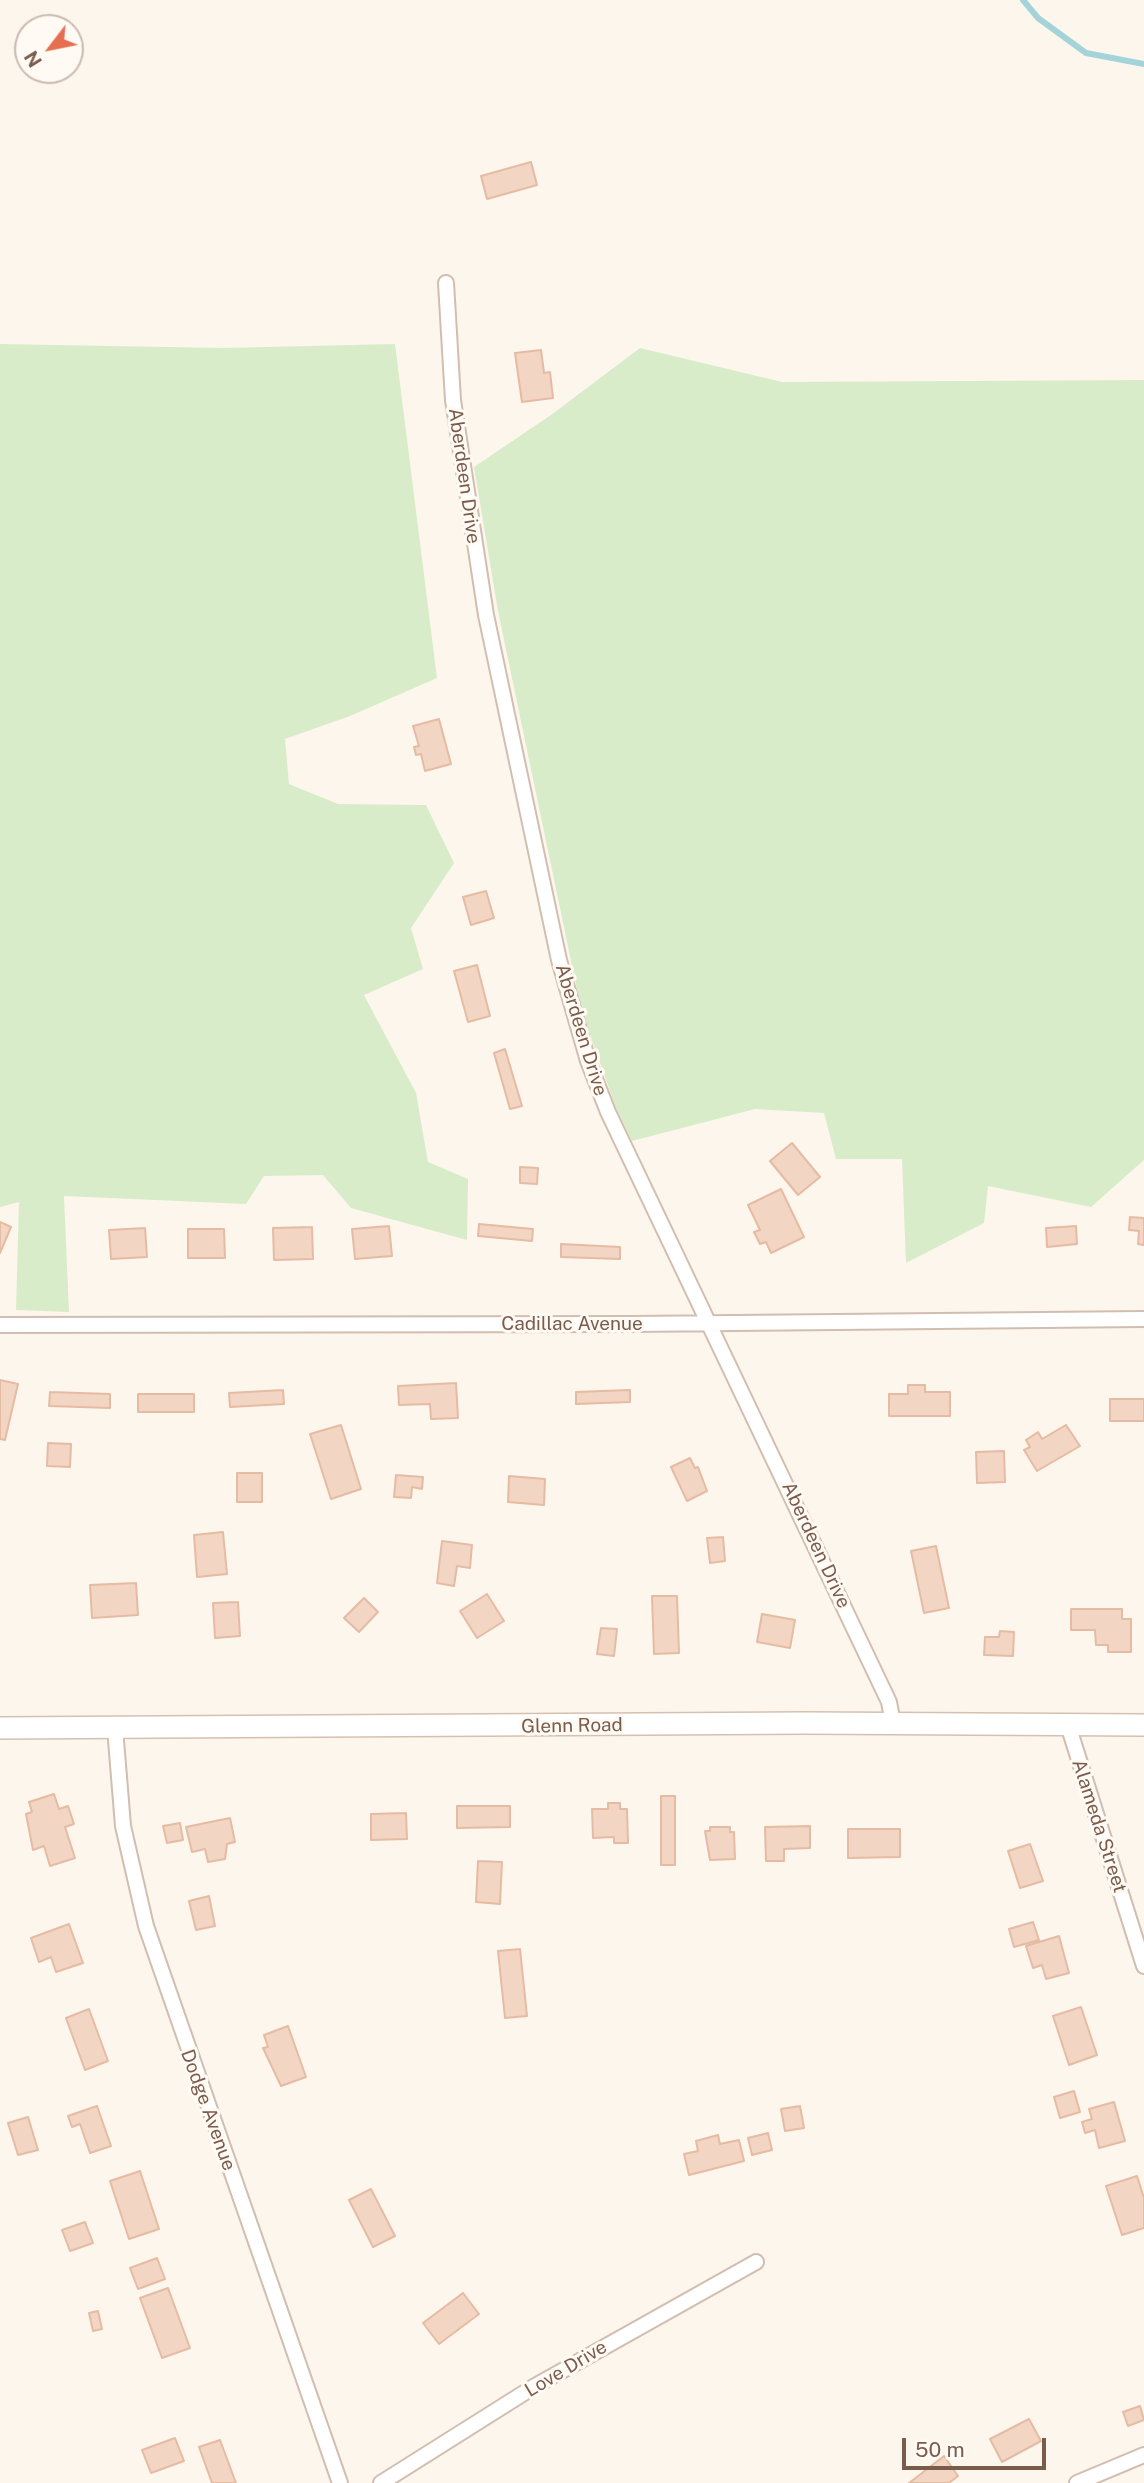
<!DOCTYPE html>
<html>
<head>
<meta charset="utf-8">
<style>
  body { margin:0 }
  #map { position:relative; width:1144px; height:2483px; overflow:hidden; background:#fdf6ec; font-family:"Public Sans",sans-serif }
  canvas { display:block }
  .north { position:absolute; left:14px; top:14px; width:70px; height:70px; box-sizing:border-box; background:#fffaf3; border:2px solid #cabbb1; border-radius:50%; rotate:238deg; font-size:19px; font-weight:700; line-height:28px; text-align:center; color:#7a5c4d }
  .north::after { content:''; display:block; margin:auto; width:24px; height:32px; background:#e76f51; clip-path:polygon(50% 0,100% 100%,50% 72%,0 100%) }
  .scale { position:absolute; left:902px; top:2438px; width:144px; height:32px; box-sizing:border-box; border:4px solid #7a5c4d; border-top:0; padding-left:9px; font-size:21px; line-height:24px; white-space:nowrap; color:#7a5c4d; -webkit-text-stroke:5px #fffaf3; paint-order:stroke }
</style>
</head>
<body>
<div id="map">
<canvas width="1144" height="2483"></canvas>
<div class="north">N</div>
<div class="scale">50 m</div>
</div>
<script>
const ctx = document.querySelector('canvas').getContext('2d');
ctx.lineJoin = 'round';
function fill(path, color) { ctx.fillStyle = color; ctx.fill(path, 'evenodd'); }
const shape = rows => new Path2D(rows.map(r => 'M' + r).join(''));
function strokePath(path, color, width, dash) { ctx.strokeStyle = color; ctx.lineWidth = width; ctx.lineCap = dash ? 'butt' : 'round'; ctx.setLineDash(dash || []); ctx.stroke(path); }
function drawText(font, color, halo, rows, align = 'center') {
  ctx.font = font + ' "Public Sans",sans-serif'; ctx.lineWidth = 6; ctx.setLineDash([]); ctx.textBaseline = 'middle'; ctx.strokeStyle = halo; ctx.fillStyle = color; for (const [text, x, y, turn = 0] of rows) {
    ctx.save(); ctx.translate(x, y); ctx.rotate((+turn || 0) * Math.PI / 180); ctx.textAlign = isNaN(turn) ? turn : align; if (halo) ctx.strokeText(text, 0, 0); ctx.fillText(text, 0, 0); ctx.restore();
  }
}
fill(shape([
  [0,344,223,348,395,344,437,678,350,716,285,739,289,784,338,804,426,805,454,863,411,928,423,969,364,995,416,1093,428,1162,468,1179,467,1240,351,1208,323,1175,264,1176,246,1204,64,1196,69,1312,16,1310,19,1202,0,1207],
  [640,348,782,382,1144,380,1144,1160,1091,1207,988,1186,984,1223,906,1263,902,1159,836,1159,824,1113,755,1109,632,1141,616,1108,581,1009,498,611,474,467,551,415]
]), '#d8ecc9');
strokePath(shape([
  [1023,0,1038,18,1086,53,1144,64]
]), '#a5d3da', 6);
const building = shape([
  [531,162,537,185,487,199,481,176,531,162],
  [541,350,544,373,550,372,553,398,522,402,515,353,541,350],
  [439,719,451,764,425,771,421,754,416,755,414,747,419,746,413,726,439,719],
  [486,891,494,918,471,925,463,897,486,891],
  [477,965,490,1016,468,1022,454,971,477,965],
  [505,1049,522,1106,510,1109,494,1053,505,1049],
  [792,1143,820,1177,798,1195,770,1161,792,1143],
  [520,1167,538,1168,537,1184,520,1183,520,1167],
  [781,1189,804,1237,771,1253,766,1242,760,1244,754,1232,760,1230,748,1205,781,1189],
  [1130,1217,1144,1218,1144,1245,1138,1244,1139,1231,1129,1230,1130,1217],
  [0,1222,11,1227,0,1253,0,1222],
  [479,1224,533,1229,532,1241,478,1236,479,1224],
  [389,1226,392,1256,355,1259,352,1229,389,1226],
  [1076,1226,1077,1244,1047,1247,1046,1228,1076,1226],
  [312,1227,313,1259,274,1260,273,1228,312,1227],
  [145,1228,147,1257,111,1259,109,1230,145,1228],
  [188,1229,224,1229,225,1258,188,1258,188,1229],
  [561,1244,620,1247,620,1259,561,1257,561,1244],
  [0,1380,18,1384,5,1440,0,1439,0,1380],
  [456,1383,458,1418,431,1419,430,1404,399,1405,398,1386,456,1383],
  [908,1385,925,1385,925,1392,950,1392,950,1416,889,1416,889,1394,908,1394,908,1385],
  [283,1390,284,1404,230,1407,229,1393,283,1390],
  [630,1390,630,1402,576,1404,576,1392,630,1390],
  [50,1392,110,1394,110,1408,49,1406,50,1392],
  [138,1394,194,1394,194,1412,138,1412,138,1394],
  [1110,1399,1144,1399,1144,1421,1110,1421,1110,1399],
  [341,1425,361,1489,331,1499,310,1434,341,1425],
  [1066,1425,1080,1446,1037,1471,1024,1450,1030,1447,1026,1440,1038,1432,1042,1439,1066,1425],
  [48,1443,71,1444,70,1467,47,1466,48,1443],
  [1004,1451,1005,1482,977,1483,976,1452,1004,1451],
  [690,1458,695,1468,698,1467,707,1491,687,1501,671,1467,690,1458],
  [237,1473,262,1473,262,1502,237,1502,237,1473],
  [396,1475,423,1477,422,1489,412,1487,411,1498,394,1497,396,1475],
  [509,1476,545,1479,544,1505,508,1502,509,1476],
  [223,1532,227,1574,197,1577,194,1535,223,1532],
  [723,1537,725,1561,710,1563,707,1538,723,1537],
  [442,1541,472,1545,470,1568,457,1566,454,1586,437,1583,442,1541],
  [936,1546,949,1608,924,1613,911,1551,936,1546],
  [136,1583,138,1615,92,1618,90,1585,136,1583],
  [487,1594,504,1621,477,1638,460,1611,487,1594],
  [652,1596,677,1596,679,1653,654,1654,652,1596],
  [364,1598,378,1612,359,1632,344,1618,364,1598],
  [238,1602,240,1636,215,1638,213,1603,238,1602],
  [1071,1609,1122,1609,1122,1619,1131,1619,1131,1652,1108,1652,1108,1645,1096,1645,1095,1630,1071,1630,1071,1609],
  [762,1614,795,1620,790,1648,757,1642,762,1614],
  [601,1628,617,1629,614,1656,597,1654,601,1628],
  [1000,1631,1014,1632,1013,1656,984,1655,985,1637,999,1637,1000,1631],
  [54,1794,59,1809,68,1806,74,1824,65,1827,75,1858,50,1866,44,1846,33,1850,26,1814,32,1812,29,1802,54,1794],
  [661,1796,675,1796,675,1865,661,1865,661,1796],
  [608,1803,620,1803,620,1809,627,1809,628,1843,614,1843,614,1837,593,1838,592,1809,608,1809,608,1803],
  [457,1806,510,1806,510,1827,457,1828,457,1806],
  [406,1813,407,1839,371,1840,371,1814,406,1813],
  [230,1818,235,1842,227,1844,225,1859,208,1862,205,1849,192,1852,186,1827,230,1818],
  [180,1823,183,1840,167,1843,163,1826,180,1823],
  [810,1826,810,1848,784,1849,784,1861,766,1861,765,1827,810,1826],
  [710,1827,730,1827,730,1832,734,1832,735,1859,710,1860,705,1831,710,1831,710,1827],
  [848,1829,900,1829,900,1857,848,1858,848,1829],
  [1030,1844,1043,1881,1020,1888,1008,1851,1030,1844],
  [478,1861,502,1862,500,1904,476,1902,478,1861],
  [209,1896,215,1926,196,1930,189,1901,209,1896],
  [1033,1922,1039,1940,1014,1947,1009,1929,1033,1922],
  [69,1924,83,1963,56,1972,51,1957,39,1962,31,1938,69,1924],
  [1059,1936,1069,1973,1046,1979,1042,1965,1033,1968,1026,1946,1059,1936],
  [520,1949,527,2016,505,2018,498,1951,520,1949],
  [1081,2007,1097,2055,1069,2065,1053,2016,1081,2007],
  [89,2009,108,2061,85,2070,66,2018,89,2009],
  [288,2026,306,2077,281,2086,263,2048,268,2047,264,2035,288,2026],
  [1074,2091,1080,2112,1060,2118,1054,2097,1074,2091],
  [1114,2102,1125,2141,1099,2148,1095,2130,1085,2133,1082,2122,1092,2119,1089,2109,1114,2102],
  [97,2106,111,2146,90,2153,80,2124,72,2127,68,2116,97,2106],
  [800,2106,804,2128,785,2131,781,2109,800,2106],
  [28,2117,38,2150,18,2155,8,2123,28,2117],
  [768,2133,772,2150,752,2155,748,2138,768,2133],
  [718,2135,720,2144,739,2140,744,2161,689,2175,684,2154,698,2151,696,2141,718,2135],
  [140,2171,159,2229,129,2239,110,2181,140,2171],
  [1137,2176,1144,2198,1144,2228,1122,2235,1106,2186,1137,2176],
  [371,2189,395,2236,373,2247,349,2200,371,2189],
  [85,2222,93,2243,70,2251,62,2230,85,2222],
  [157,2258,165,2279,138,2289,130,2268,157,2258],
  [168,2288,190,2348,162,2358,140,2298,168,2288],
  [463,2293,479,2314,439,2344,423,2323,463,2293],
  [98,2311,102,2329,93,2331,89,2313,98,2311],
  [1140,2406,1144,2420,1128,2426,1123,2412,1140,2406],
  [1029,2419,1041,2441,1002,2462,990,2439,1029,2419],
  [175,2438,184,2461,151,2473,142,2450,175,2438],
  [220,2440,236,2483,212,2483,199,2447,220,2440],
  [944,2456,958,2476,949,2483,909,2483,944,2456]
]);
fill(building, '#f3d5c3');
strokePath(building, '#e6bba3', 2);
const street = shape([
  [446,283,453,400,486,615,559,960,588,1061,608,1112,889,1702,893,1723],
  [0,1325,631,1324,1144,1319],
  [1068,1725,1144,1966],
  [115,1728,123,1826,146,1926,340,2483],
  [381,2483,535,2386,756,2262],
  [1077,2483,1144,2455]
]);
const secondary = shape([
  [0,1728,805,1723,1144,1725]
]);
strokePath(street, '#d1beb0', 18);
strokePath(secondary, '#d6c0b0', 24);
strokePath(street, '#fff', 14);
strokePath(secondary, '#fff', 21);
drawText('19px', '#7a5c4d', '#fffaf3', [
  ["Aberdeen Drive",464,476,82],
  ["Aberdeen Drive",581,1030,73],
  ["Cadillac Avenue",572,1324],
  ["Aberdeen Drive",816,1545,65],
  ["Glenn Road",572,1726,-1],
  ["Alameda Street",1099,1826,72],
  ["Dodge Avenue",208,2110,70],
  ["Love Drive",566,2369,-31]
]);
</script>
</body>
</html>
